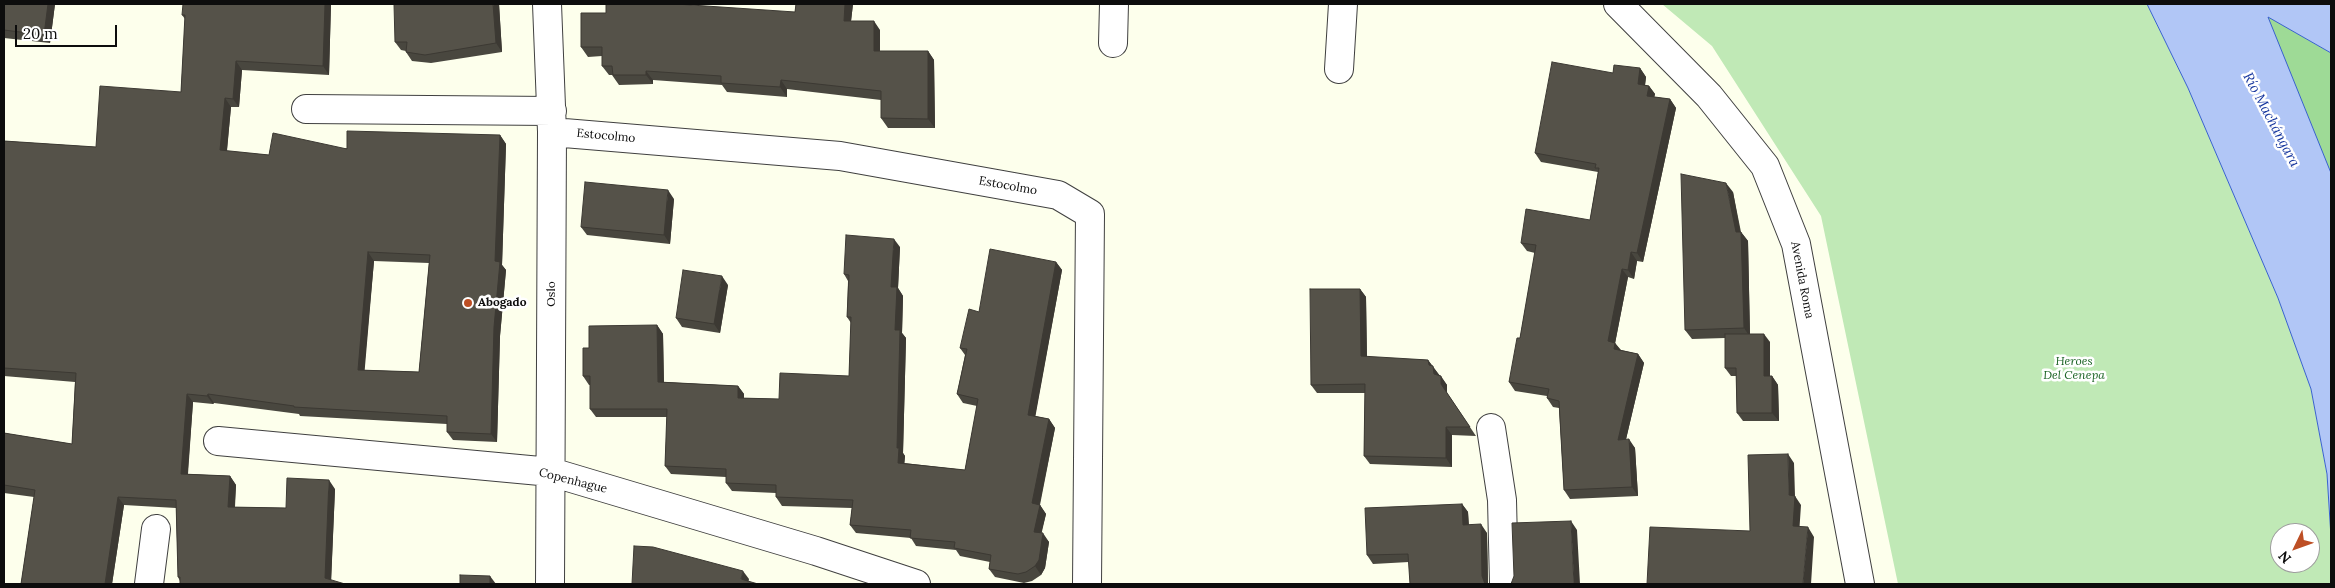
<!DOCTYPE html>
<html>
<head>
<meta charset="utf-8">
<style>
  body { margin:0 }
  #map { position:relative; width:2335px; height:588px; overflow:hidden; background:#fdffec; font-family:Lora,serif }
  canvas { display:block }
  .frame { position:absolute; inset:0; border:5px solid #0d0d0d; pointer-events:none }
  .north { position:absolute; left:2270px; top:523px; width:50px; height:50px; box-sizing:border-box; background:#fff; border:1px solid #9e9e9e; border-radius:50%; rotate:228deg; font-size:14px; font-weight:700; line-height:20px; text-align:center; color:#0d0d0d }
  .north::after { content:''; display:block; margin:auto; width:18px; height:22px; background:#bd4f25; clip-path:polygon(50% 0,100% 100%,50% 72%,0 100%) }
  .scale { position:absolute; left:15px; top:25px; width:102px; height:22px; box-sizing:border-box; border:2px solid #0d0d0d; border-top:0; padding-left:6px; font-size:15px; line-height:18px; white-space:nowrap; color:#0d0d0d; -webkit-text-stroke:4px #fff; paint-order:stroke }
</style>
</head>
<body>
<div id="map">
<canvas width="2335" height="588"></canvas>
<div class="frame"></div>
<div class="north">N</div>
<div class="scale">20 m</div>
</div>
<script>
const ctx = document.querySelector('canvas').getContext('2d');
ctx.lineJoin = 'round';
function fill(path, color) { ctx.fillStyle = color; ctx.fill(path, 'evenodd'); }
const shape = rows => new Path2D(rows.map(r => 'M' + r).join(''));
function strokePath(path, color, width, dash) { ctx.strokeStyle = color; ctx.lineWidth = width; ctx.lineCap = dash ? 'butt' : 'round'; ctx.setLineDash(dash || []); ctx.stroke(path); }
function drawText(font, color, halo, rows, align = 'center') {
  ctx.font = font + ' Lora,serif'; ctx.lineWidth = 5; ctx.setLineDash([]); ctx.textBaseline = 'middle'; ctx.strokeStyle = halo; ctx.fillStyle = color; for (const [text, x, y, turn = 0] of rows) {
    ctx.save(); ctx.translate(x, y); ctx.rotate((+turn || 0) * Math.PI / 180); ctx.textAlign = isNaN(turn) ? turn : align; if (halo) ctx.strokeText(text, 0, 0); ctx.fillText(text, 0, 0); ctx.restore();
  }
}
fill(shape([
  [1662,4,2147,4,2188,88,2278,298,2311,389,2327,475,2331,537,2331,584,1898,584,1821,216,1712,46],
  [2280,533,2310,533,2310,563,2280,563]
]), '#c0e9b6');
fill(shape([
  [2267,16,2331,53,2331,175]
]), '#9eda96');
const water = shape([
  [2147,4,2331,4,2331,53,2268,17,2331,173,2331,537,2327,474,2311,389,2278,298,2188,88,2147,4]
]);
fill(water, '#b1c6f6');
strokePath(water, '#3861cd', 1);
const minor = shape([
  [547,4,552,132,550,584],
  [1618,4,1709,96,1765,166,1796,244,1860,584],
  [1113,43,1114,4],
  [1339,69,1343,4],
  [306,109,552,111],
  [552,132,840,156,1058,195,1090,214,1087,584],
  [1491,428,1502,500,1504,584],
  [218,441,551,472,816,551,916,584],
  [149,584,156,529]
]);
strokePath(minor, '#404040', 30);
strokePath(minor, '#fff', 28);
fill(shape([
  [4,4,55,4,50,43,4,38],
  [331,4,329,75,242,70,239,107,231,107,227,151,269,155,500,135,506,144,502,265,506,270,500,336,497,442,453,440,447,432,447,424,300,416,299,414,214,403,213,404,193,402,188,474,230,476,236,485,235,507,286,508,335,489,331,580,180,581,178,577,176,508,124,505,112,584,21,584,34,497,4,493,4,433,72,444,75,382,4,376,4,141,96,147,181,92,185,19,182,15],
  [374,261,429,263,419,372,364,370],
  [499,4,502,52,431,63,412,61,406,52,406,51,401,50,395,42],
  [796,4,853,4,851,21,880,30,880,51,928,51,934,60,935,128,888,128,881,118,881,100,787,89,787,97,727,92,722,85,653,80,653,84,619,85,612,75,609,75,602,66,602,56,588,57,581,47,606,13,795,12],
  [1640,68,1646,77,1645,85,1649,86,1655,94,1654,97,1670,99,1676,108,1643,262,1637,261,1634,279,1628,277,1615,343,1621,350,1638,354,1644,363,1626,439,1635,448,1638,496,1570,499,1564,490,1559,408,1553,407,1547,398,1547,396,1515,391,1509,382,1520,338,1535,253,1527,251,1521,243,1590,220,1598,172,1541,162,1535,153,1613,73],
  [1733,192,1741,232,1748,241,1750,334,1770,342,1770,376,1772,376,1778,385,1779,421,1743,421,1737,413,1736,376,1731,376,1725,368,1725,338,1692,339,1685,330],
  [674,199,670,244,587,235,581,227],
  [900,247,898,288,903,296,902,333,906,338,903,453,905,456,904,463,965,470,977,406,963,403,957,394,965,355,960,348,979,312,1056,262,1062,270,1035,416,1049,419,1055,428,1040,505,1046,514,1041,533,1049,542,1045,568,1041,575,1032,581,1024,583,995,577,989,569,990,562,960,556,956,550,916,546,911,538,856,533,850,525,852,508,782,506,776,497,776,493,732,491,726,483,726,477,671,474,665,466,667,417,596,417,590,409,590,385,589,385,583,376,589,348,657,325,663,334,664,382,738,386,744,394,744,398,779,399,849,376,851,323,847,317,848,281,844,274],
  [728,285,720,333,682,327,676,318],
  [1360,289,1366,297,1367,357,1428,360,1447,385,1447,393,1476,436,1452,435,1452,467,1370,464,1364,456,1365,393,1317,393,1311,385],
  [1462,504,1468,512,1469,525,1487,533,1488,584,1410,584,1409,562,1373,564,1367,555]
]), '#49473f');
fill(shape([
  [48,4,55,4,50,43,44,35],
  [325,4,331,4,329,75,323,66],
  [493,4,499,4,502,52,496,43],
  [845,4,853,4,850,30,844,21],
  [874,21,880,30,880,61,874,51],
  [928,51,934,60,935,128,928,119],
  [236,61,242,70,239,107,233,99],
  [1640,68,1646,77,1644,93,1638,84],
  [646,71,653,80,653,84,646,75],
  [781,80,787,89,787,97,780,87],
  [1649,86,1655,94,1653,104,1647,96],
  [225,98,231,107,226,159,220,150],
  [1670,99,1676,108,1643,262,1637,253],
  [500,135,506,144,502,265,506,270,500,336,497,442,491,434,495,261],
  [1726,183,1733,192,1741,236,1741,232,1748,241,1750,337,1744,328,1736,232],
  [668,190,674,199,670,244,664,235],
  [894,239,900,247,898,288,903,296,902,333,906,338,903,453,905,456,904,471,898,463,897,448,891,287],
  [368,252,374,261,364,378,358,370],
  [1631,252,1637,261,1634,279,1628,270],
  [1056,262,1062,270,1034,424,1028,415],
  [1622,269,1628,277,1614,349,1608,341],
  [722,276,728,285,720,333,714,324],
  [1360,289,1366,297,1367,365,1361,356],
  [657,325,663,334,664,391,658,382],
  [1764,334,1770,342,1770,385,1764,376],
  [1615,343,1621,351,1614,349],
  [1638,354,1644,363,1624,448,1618,440],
  [1428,360,1439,375,1440,382,1429,365],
  [1441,376,1447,385,1447,393,1476,436,1441,384],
  [1772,376,1778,385,1779,421,1772,413],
  [738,386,744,394,744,407,738,398],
  [187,394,193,402,187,482,181,474],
  [208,394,214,403,213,404,207,396],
  [1049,419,1055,428,1039,507,1040,505,1046,514,1040,540,1034,532,1032,503],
  [1446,427,1452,435,1452,467,1446,458],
  [1629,439,1635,448,1638,496,1632,487],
  [1788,454,1794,463,1795,496,1801,505,1799,535,1793,526,1789,495],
  [230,476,236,485,234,516,228,507],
  [329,480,335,489,331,584,325,578],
  [118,497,124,505,112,584,105,584],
  [1462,504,1468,512,1469,533,1463,525],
  [1571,521,1577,530,1580,584,1574,584],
  [1481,524,1487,533,1488,584,1485,584,1482,576],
  [1808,527,1814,537,1811,584,1803,584],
  [1043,533,1049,542,1045,568,1041,575,1035,566],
  [743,571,749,579,748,584,741,579],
  [490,576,496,584,490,584]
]), '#3c3933');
const building = shape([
  [4,4,48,4,44,35,4,30,4,4],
  [183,4,325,4,323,66,236,61,233,99,225,98,220,150,269,155,273,133,347,149,347,131,500,135,495,261,500,262,494,327,491,434,447,432,447,416,294,407,294,406,208,394,207,396,187,394,181,474,230,476,228,507,286,508,287,478,329,480,325,578,345,584,180,584,180,577,178,577,176,500,118,497,105,584,21,584,35,490,4,485,4,433,72,444,76,373,4,368,4,141,96,147,100,86,181,92,185,15,182,15,183,4],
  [368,252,430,255,419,372,358,370,368,252],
  [394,4,493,4,496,43,425,55,406,52,407,42,395,42,394,4],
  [606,4,676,4,795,12,796,4,845,4,844,21,874,21,874,51,928,51,928,119,881,118,881,91,781,80,780,87,721,83,721,76,646,71,646,75,613,75,612,66,602,66,602,47,581,47,581,13,606,13,606,4],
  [1552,62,1613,73,1614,65,1640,68,1638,84,1649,86,1647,96,1670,99,1637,253,1631,252,1628,270,1622,269,1608,341,1615,343,1614,349,1638,354,1618,440,1629,439,1632,487,1564,490,1559,401,1547,398,1549,389,1509,382,1517,338,1520,338,1536,245,1521,243,1526,209,1590,220,1599,168,1595,168,1596,164,1535,153,1552,62],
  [1681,174,1726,183,1736,232,1741,232,1744,328,1685,330,1681,174],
  [585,182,668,190,664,235,581,227,585,182],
  [846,235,894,239,891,287,897,287,895,330,900,330,897,448,899,448,898,463,965,470,978,399,957,394,967,349,960,348,969,309,979,312,990,249,1056,262,1028,415,1049,419,1032,503,1040,505,1034,532,1043,533,1039,560,1035,566,1026,572,1018,574,989,569,991,555,954,548,955,542,910,538,911,530,850,525,853,500,776,497,776,485,726,483,726,469,665,466,667,409,590,409,590,376,583,376,583,348,589,348,589,326,657,325,658,382,738,386,738,398,779,399,780,373,849,376,851,317,847,317,849,275,844,274,846,235],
  [683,270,722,276,714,324,676,318,683,270],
  [1310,289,1360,289,1361,356,1428,360,1429,365,1433,366,1434,374,1441,376,1441,384,1470,427,1446,427,1446,458,1364,456,1365,384,1311,385,1310,289],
  [1725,334,1764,334,1764,376,1772,376,1772,413,1737,413,1736,368,1725,368,1725,334],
  [1788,454,1789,495,1795,496,1793,526,1808,527,1803,584,1647,584,1650,527,1750,531,1748,455,1788,454],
  [1462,504,1463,525,1481,524,1482,576,1485,584,1410,584,1408,554,1367,555,1365,508,1462,504],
  [1571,521,1574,584,1511,584,1514,576,1512,523,1571,521],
  [634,546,653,547,743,571,741,579,758,584,632,584,634,546],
  [460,575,490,576,490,584,460,584,460,575]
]);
fill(building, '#555249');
strokePath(building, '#3c3933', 1);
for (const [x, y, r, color] of [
  [468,303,5,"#bd4f25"]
]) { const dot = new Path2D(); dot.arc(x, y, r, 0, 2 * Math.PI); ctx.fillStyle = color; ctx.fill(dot); strokePath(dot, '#fff', 2); }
drawText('12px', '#0d0d0d', '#fff', [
  ["Estocolmo",606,136,5],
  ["Estocolmo",1008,186,10],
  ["Avenida Roma",1802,280,79],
  ["Oslo",552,294,-90],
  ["Copenhague",573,481,14]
]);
drawText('bold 12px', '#0d0d0d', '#fff', [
  ["Abogado",478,303]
], 'left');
drawText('italic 12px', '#1d6426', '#fff', [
  ["Heroes",2074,362],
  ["Del Cenepa",2074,376]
]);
drawText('italic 14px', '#16369e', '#fff', [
  ["Río Machángara",2271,120,62]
]);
</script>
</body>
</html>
